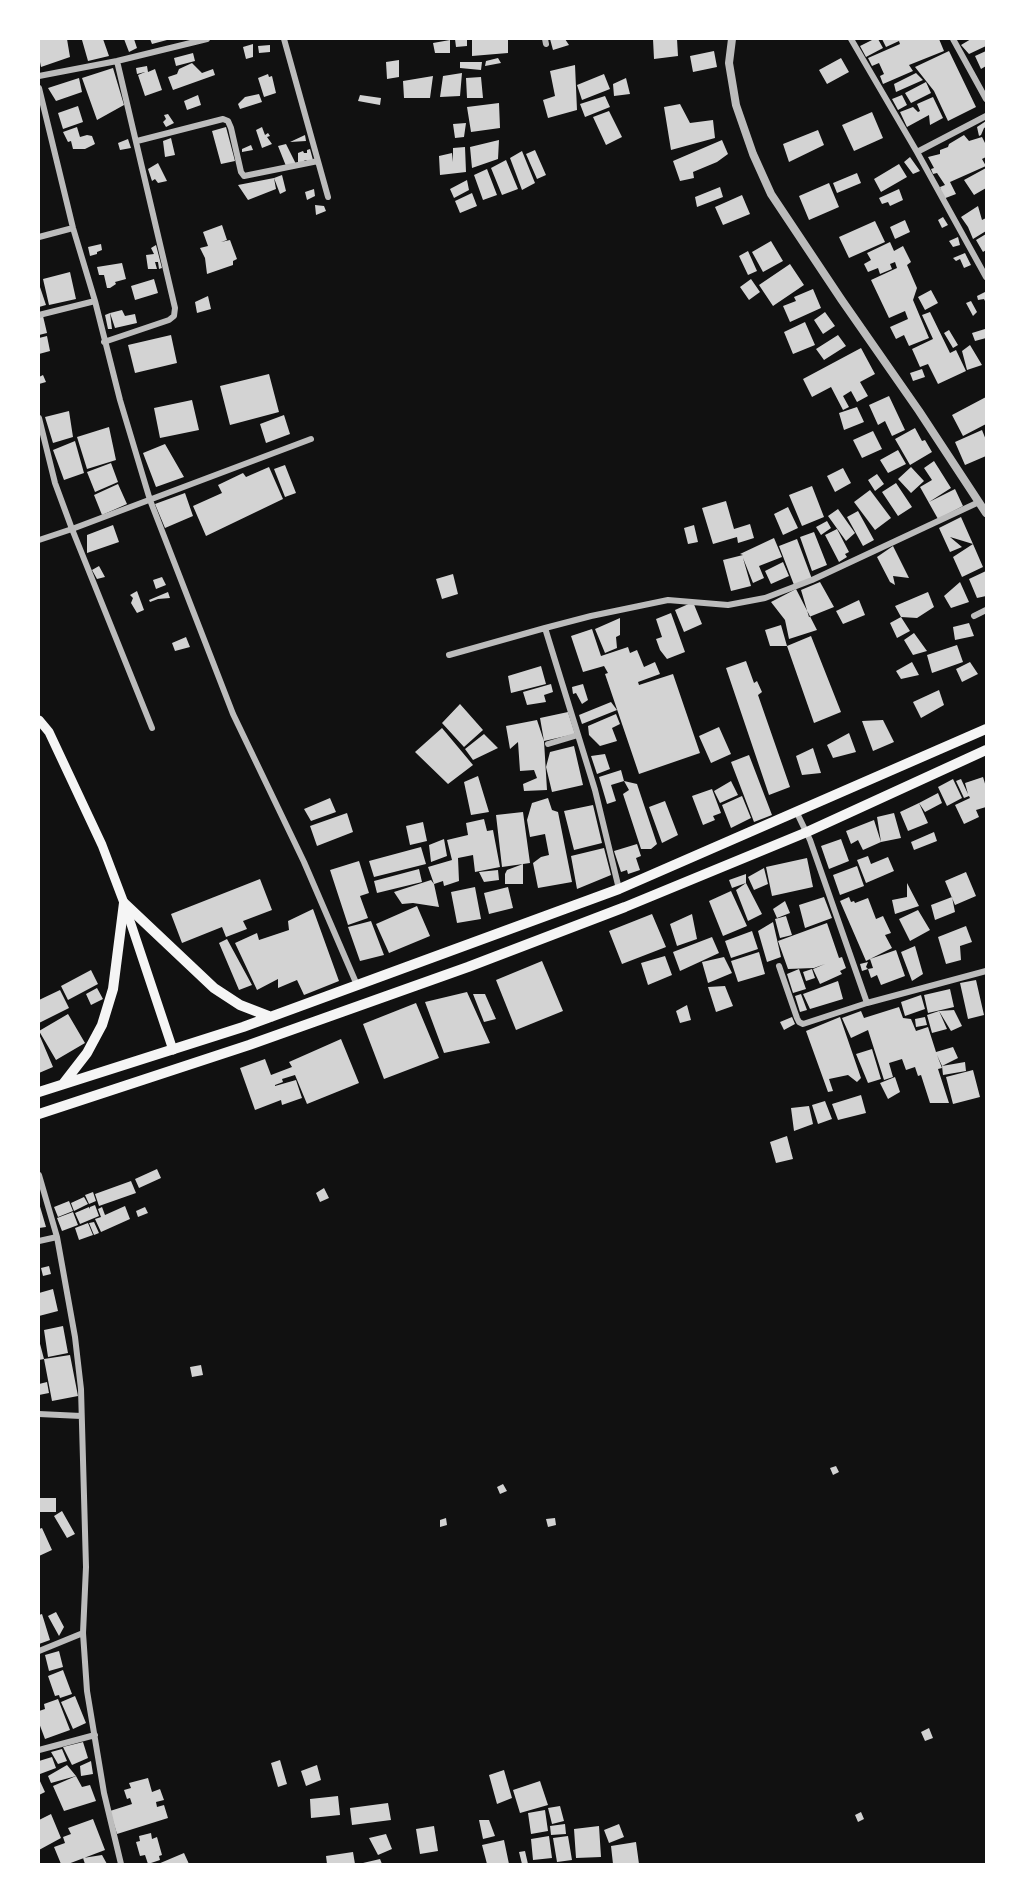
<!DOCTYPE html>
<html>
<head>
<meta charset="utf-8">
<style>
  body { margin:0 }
  #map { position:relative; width:1025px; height:1903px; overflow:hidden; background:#111; font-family:"Alegreya Sans",sans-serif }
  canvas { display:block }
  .frame { position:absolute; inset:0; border:40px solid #fff; pointer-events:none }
</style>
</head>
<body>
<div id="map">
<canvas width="1025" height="1903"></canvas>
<div class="frame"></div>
</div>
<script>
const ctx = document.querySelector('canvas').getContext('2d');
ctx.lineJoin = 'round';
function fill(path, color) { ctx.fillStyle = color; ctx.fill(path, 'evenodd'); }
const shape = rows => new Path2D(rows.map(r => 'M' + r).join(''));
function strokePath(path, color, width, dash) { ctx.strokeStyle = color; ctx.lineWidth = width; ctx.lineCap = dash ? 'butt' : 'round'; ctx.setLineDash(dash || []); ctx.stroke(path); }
fill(shape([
  [39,39,67,39,70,57,41,67,39,57],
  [103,39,109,56,88,61,82,40],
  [124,39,134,39,137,48,129,52],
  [150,39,167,39,167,40,152,44],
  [455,39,467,39,467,46,456,47],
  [472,39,508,39,508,53,472,56],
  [550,39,565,39,569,45,553,50],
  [653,39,677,39,678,56,654,59],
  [874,39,878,39,883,48,866,57,860,46],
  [882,39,939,39,944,51,909,65,913,71,883,84,880,76,884,74,879,63,872,66,868,58,900,44,899,41,886,47],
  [971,39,986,39,986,46,969,54,961,45],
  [450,40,450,53,435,53,433,43],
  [253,44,253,57,246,59,243,47],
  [270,45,270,52,259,53,258,46],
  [714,51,717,67,693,72,690,56],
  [949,51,976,107,948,121,934,91,915,67],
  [986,51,986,66,981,69,975,56],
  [193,53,195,61,176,66,174,58],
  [498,58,501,63,485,66,486,61],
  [841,58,849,72,827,84,819,70],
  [399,60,399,77,387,79,386,62],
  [460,62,482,62,481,70,460,68],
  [192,63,202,73,213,69,215,75,173,90,168,77,177,74,179,69],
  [575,65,577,110,548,118,543,100,555,96,550,71],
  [147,66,148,72,155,69,162,90,145,96,138,75,145,72,137,74,136,68],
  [113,68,124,105,97,120,82,78],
  [462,73,460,96,440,97,443,76],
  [916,73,923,80,896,92,894,84],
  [268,74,269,77,272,76,276,93,264,97,258,78],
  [604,74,610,89,582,100,577,85],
  [433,76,430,98,404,98,403,81],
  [481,77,483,98,467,98,466,78],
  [79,78,82,92,56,101,48,88],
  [626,78,630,94,614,96,613,84],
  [926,82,931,93,911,103,905,93],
  [259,94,262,102,240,109,238,104,245,97],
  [198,95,201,105,187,110,184,101],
  [360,95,381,98,380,105,358,101],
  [902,95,907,105,898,110,892,99],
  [605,96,610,107,585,117,580,104],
  [933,97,943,118,930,125,929,115,907,127,900,112,913,107,918,112,920,111,917,104],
  [499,103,500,128,471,132,467,107],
  [680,104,690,123,713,120,715,138,671,150,664,107],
  [78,106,83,122,63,129,58,113],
  [609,111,622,137,606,145,593,117],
  [872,112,883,138,854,151,842,125],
  [168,114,174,123,166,127,163,122,166,119,164,115],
  [986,121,986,127,984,128,981,135,979,136,977,127],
  [466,123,464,137,455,138,453,124],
  [77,127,80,137,87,135,92,136,95,144,85,149,73,149,71,141,68,142,63,132],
  [226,127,235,161,221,164,212,131],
  [262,127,265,135,268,133,270,136,267,137,272,144,262,148,256,130],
  [818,130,824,145,789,162,783,144],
  [305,135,306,141,290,142],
  [964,135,969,141,982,137,986,145,986,157,982,159,986,166,950,182,956,194,943,199,940,187,945,185,937,173,933,174,931,169,934,168,928,157,940,154,940,150,948,147,949,144],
  [171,138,175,155,165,157,163,141],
  [128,139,131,148,120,150,118,143],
  [499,140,498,159,472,168,470,147],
  [722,140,728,154,717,162,693,172,694,178,680,181,673,161],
  [286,144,296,164,286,166,278,146],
  [251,145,253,150,242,152,242,149],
  [465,147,466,172,440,175,439,156,452,153,453,162,453,148],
  [310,149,313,160,305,160,302,163,298,162,298,153,303,151,304,153,307,153,307,150],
  [535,150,546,175,537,179,526,154],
  [522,151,535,183,522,190,510,158],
  [910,157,920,171,913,174,904,162],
  [506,160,518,189,502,195,491,168],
  [158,163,167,181,158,183,155,179,152,181,148,169],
  [899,164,907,177,881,192,874,179],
  [986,168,986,188,974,195,964,180],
  [487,169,497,195,483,200,474,175],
  [857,173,861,183,837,193,833,183],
  [282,175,286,191,280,194,274,178],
  [274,178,276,189,248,200,238,185],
  [467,180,469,190,454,198,450,189],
  [829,183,839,207,809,220,799,196],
  [720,187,723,197,697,207,695,197],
  [314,189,315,196,307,200,305,192],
  [899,189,903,200,890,206,888,202,882,204,879,198],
  [472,193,477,206,460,213,455,201],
  [742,195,750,214,723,225,715,207],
  [315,205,324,206,326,211,316,215],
  [978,206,982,220,986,218,986,231,973,239,968,227,961,217],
  [943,217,948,225,942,228,938,220],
  [905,220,910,232,895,239,890,227],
  [875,221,885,242,849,258,839,237],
  [222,225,227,240,221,242,230,240,237,259,233,261,233,265,207,274,205,258,200,248,208,246,203,232],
  [986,234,986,250,983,252,976,240],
  [958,237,960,245,953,247,949,241],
  [771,241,783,261,763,272,752,252],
  [890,242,894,251,903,246,911,262,907,265,917,288,913,300,929,338,909,346,904,335,896,339,890,327,908,319,905,311,889,318,871,280,897,268,895,262,890,264,892,269,880,274,878,268,868,272,864,264,871,260,867,253],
  [101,244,102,250,97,252,97,254,90,256,88,247],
  [156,245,162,268,159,269,158,262,155,262,157,269,148,269,146,255,154,254,151,248],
  [748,251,757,271,748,275,739,256],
  [965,253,971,265,964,268,960,259,956,261,953,258],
  [122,263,126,279,115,282,116,284,110,288,107,288,104,275,99,275,97,267],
  [790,264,804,285,773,306,759,285],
  [70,272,76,299,49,305,43,279],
  [154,279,158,293,135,300,131,286],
  [751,279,760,292,749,300,740,287],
  [39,284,46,305,39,307],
  [813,289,821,308,790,322,783,306,796,301,794,297],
  [931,290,938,303,925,310,918,297],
  [985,292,986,293,986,303,984,299,978,300,977,296],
  [208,296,211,309,197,313,195,302],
  [971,301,977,312,973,316,966,303],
  [122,310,125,316,135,314,137,323,115,328,110,313],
  [825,312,835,326,823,334,814,320],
  [930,312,950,353,956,350,966,371,938,384,928,364,920,367,912,349,933,339,922,315],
  [110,313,112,329,108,329,105,315],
  [43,316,47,333,39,335,39,317],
  [805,322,815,345,793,354,784,332],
  [985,329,986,338,975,341,972,333],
  [949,330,958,345,953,348,944,333],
  [171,335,177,363,135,373,128,345],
  [838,335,846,346,824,360,816,349],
  [47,336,50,351,39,354,39,338],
  [970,345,982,365,967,370,962,351],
  [861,348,875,374,860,382,868,396,857,402,851,391,843,396,849,407,843,410,831,387,812,397,803,379],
  [922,369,925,377,913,381,910,373],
  [269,374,279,412,230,425,220,386],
  [43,375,46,382,39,384,39,377],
  [889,396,905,430,892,436,885,421,878,425,869,405],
  [986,397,986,424,963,436,952,415],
  [192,400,199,430,160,438,154,408],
  [857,407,864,422,844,430,839,413],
  [69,411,73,437,53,443,45,417],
  [284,415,290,434,266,443,260,424],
  [109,427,116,460,87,469,77,437],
  [915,428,922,441,925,440,932,452,910,465,895,439],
  [982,430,986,440,986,456,965,465,955,442],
  [873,431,882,449,862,458,853,440],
  [75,441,84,473,64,480,53,450],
  [165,444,184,477,156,487,143,453],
  [898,450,906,464,888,473,880,460],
  [934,461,951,488,929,502,955,489,963,506,938,519,920,487,932,480,924,468],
  [111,463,118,482,95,492,87,472],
  [285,465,296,493,285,497,274,469],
  [269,467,283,499,206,536,193,506,222,493,218,485,243,473,246,477],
  [911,467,924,481,911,493,898,479],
  [843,468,851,483,835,492,827,476],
  [877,474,884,484,875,491,868,480],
  [896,483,912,507,898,516,882,492],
  [118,484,127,504,102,515,94,495],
  [812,486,824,517,802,526,789,495],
  [870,490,891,518,875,530,854,502],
  [185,493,193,516,165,528,155,504],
  [726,501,734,529,750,524,754,538,738,543,737,537,713,544,702,508],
  [788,507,798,528,783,535,774,514],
  [838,509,855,533,846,541,828,516],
  [858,511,874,540,863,546,847,517],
  [961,517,973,544,950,537,962,547,950,552,939,528],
  [827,521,831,528,821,535,816,527],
  [113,525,119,542,87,553,87,535],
  [694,525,698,542,688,544,684,528],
  [837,529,849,552,845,554,847,557,839,562,825,535],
  [814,532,827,565,812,571,800,537],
  [774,538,782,557,759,566,764,578,753,583,743,558,751,586,731,591,723,560,743,555,740,554],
  [797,539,812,579,794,585,779,546],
  [973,544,983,567,962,577,953,557],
  [893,546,909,578,893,576,895,585,890,582,877,557],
  [783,562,789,576,771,584,765,571],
  [99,566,105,577,97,579,92,570],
  [986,571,986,596,977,598,969,579],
  [453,574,458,594,442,599,436,579],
  [162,577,166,585,156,589,153,580],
  [820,582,834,607,809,617,801,590],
  [960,582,969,602,951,608,944,596],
  [796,589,817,630,789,639,785,620,771,602],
  [137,591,144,610,137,613,131,603,133,598,130,595],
  [168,592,170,598,158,599,150,602,149,600],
  [928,592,934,607,917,618,901,617,895,606],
  [859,600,865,615,843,624,836,611],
  [693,602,702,624,684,632,675,610],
  [671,613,685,652,667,659,660,650,656,639,662,637,656,619],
  [901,617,910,631,897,638,890,623],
  [620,618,620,635,616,637,617,648,605,653,595,629],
  [969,623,974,636,955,640,953,627],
  [781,625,787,646,770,646,765,630],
  [592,629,601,656,628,647,630,653,637,650,644,667,655,662,660,674,638,682,639,685,673,674,700,753,639,774,605,674,608,673,604,666,583,672,571,636],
  [914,633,927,651,913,655,904,640],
  [811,636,841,712,814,723,787,646],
  [186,637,190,647,175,651,172,643],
  [957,645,963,662,932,673,927,655],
  [746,661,754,683,757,681,762,692,758,695,790,787,769,795,726,668],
  [912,662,919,675,901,679,896,671],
  [970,662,978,674,962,682,956,669],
  [541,666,546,684,511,693,508,676],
  [551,684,553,692,544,695,546,702,527,705,523,692],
  [583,684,588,700,582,704,576,693,573,694,572,687],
  [939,690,944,705,921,718,913,702],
  [611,702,617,710,582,724,579,715],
  [460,704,483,730,464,747,442,723],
  [568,712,575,734,544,741,540,718],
  [616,714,620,724,612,728,617,741,600,746,589,735,588,726],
  [537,720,544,741,547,790,524,791,523,784,537,778,534,770,520,771,518,742,510,749,506,726],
  [883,720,894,742,873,751,862,721],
  [719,727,731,754,711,763,699,736],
  [442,728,473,765,448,784,415,752],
  [849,733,856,752,833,758,827,745],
  [484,734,498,748,473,760,465,749],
  [574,746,583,785,552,792,546,767,550,752],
  [813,748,821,773,802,775,796,756],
  [605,754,610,769,597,774,591,756],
  [749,755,772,815,754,822,731,762],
  [621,770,624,781,611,785,616,801,607,804,599,777],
  [478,776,489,812,471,815,464,782],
  [983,777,986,787,986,807,976,810,979,817,964,824,955,805,970,798,969,796,964,798,956,781,961,779,968,794,965,783],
  [953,779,962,798,947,806,938,787],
  [624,781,637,784,657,844,651,849,641,849,623,794,629,790],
  [731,781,738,795,720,803,714,791],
  [712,789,721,813,713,816,715,820,703,825,692,796],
  [938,793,942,803,925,812,919,803],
  [742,796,751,818,731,828,722,805],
  [330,798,336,812,311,821,304,809],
  [548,798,552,810,558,812,572,882,538,888,533,863,541,857,549,855,545,834,530,837,527,820,532,803],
  [665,801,678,835,662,843,649,807],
  [919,803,928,823,908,831,900,812],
  [593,805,602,843,574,850,564,811],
  [523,812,530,863,502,867,496,815],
  [347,813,353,832,317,846,310,826],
  [894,813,901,838,881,842,877,817],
  [484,819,487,831,493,830,500,867,475,872,473,855,458,858,459,881,444,886,443,881,434,884,428,867,452,860,447,840,468,835,466,823],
  [874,820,881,842,863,850,858,840,851,844,846,831],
  [423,822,427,841,410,845,406,826],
  [934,832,937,841,914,850,911,842],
  [444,839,447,856,431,862,429,845],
  [841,839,849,861,829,869,821,846],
  [637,844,641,856,636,858,640,870,628,874,627,870,621,872,614,851],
  [421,847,426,864,374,877,369,861],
  [604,848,611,875,577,889,571,856],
  [868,856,871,864,888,857,894,871,866,883,857,860],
  [807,858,813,887,772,896,766,867],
  [359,861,369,893,360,896,368,918,348,925,330,870],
  [523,864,523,884,505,884,505,874,507,870],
  [857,866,864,886,840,895,833,875],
  [764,868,768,884,754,890,748,877],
  [419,869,422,882,377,893,374,881],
  [498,870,499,880,484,882,479,872],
  [966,872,976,896,955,905,945,881],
  [746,874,746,883,762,914,748,921,736,890,746,883,732,888,729,880],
  [260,879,272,910,243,921,247,929,226,937,222,927,182,943,171,914],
  [431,880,434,884,439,907,413,903,402,904,394,892],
  [907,883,919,906,895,914,892,900,907,897],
  [475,887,481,919,457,923,451,892],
  [508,887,513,908,489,914,484,893],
  [731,891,747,926,723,936,709,901],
  [824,897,832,918,805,928,799,905],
  [849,897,851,902,854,901,855,903,868,898,876,919,883,916,891,933,885,935,892,948,866,961,840,901],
  [952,897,955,912,935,920,931,905],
  [785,901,790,913,777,918,773,909],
  [417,906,430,936,389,953,376,924],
  [313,909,339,981,304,995,297,980,278,988,278,979,257,990,235,943,257,933,259,940,289,930,288,921],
  [918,910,930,930,910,941,899,919],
  [652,914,666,947,622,964,609,931],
  [692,914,697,939,677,946,670,924],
  [786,916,792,935,780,938,775,919],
  [371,921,384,955,360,961,348,927],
  [773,922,781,957,767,962,758,931],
  [827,923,839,958,842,957,846,968,840,971,842,974,820,984,813,969,825,964,814,968,788,969,778,941],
  [966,926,972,942,960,946,961,960,946,964,938,937],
  [752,931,758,949,731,958,725,941],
  [712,937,719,953,680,971,673,952],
  [227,939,252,985,239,990,219,943],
  [915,946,923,974,912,981,901,952],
  [896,950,905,976,881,985,877,975,871,978,868,969,873,968,870,959],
  [759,952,765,974,738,982,731,961],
  [665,956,672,975,648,985,641,963],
  [724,957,732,973,708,983,702,962],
  [542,961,563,1011,516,1030,496,980],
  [868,962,866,967,868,969,862,971,860,964],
  [799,969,806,989,793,993,787,974],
  [812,969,815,978,806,981,803,972],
  [91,970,98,984,68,1000,61,986],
  [976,980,984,1015,968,1019,960,983],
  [838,981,843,999,810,1009,803,994],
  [725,986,733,1006,716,1012,708,987],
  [97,988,103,999,91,1005,86,994],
  [950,989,954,1007,928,1013,924,995],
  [60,990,69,1008,39,1023,39,1000],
  [467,992,490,1043,444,1053,425,1002],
  [473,994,485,994,496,1019,484,1022],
  [801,994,807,1010,800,1012,795,996],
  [921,995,925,1009,905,1016,901,1002],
  [416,1003,439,1058,384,1079,363,1024],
  [687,1005,691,1020,680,1023,676,1011],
  [899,1007,903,1018,911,1019,916,1031,928,1027,936,1052,953,1047,958,1058,942,1066,965,1062,966,1071,943,1075,942,1066,937,1055,942,1068,938,1069,949,1103,930,1103,921,1075,918,1076,915,1067,906,1070,902,1059,889,1063,893,1077,884,1080,868,1030,851,1038,842,1018,861,1011,864,1018],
  [954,1010,962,1026,951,1031,939,1011,947,1029,932,1033,927,1015,939,1011],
  [68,1014,85,1043,56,1060,39,1031],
  [792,1017,795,1024,784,1030,780,1022],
  [840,1017,861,1078,857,1082,848,1075,829,1079,833,1091,828,1092,806,1031],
  [925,1017,927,1025,916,1027,915,1019],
  [39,1034,53,1067,39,1073],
  [341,1039,359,1083,307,1104,295,1075,282,1079,283,1082,275,1085,275,1086,296,1080,302,1098,282,1105,281,1100,255,1110,240,1068,265,1059,271,1075,292,1067,289,1062],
  [872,1049,881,1079,868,1083,856,1054],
  [973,1070,980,1097,953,1104,946,1077],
  [895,1077,900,1092,888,1099,880,1083],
  [861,1095,866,1113,838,1120,832,1104],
  [825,1101,832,1119,818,1124,812,1105],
  [809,1106,813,1124,794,1131,791,1108],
  [787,1136,793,1159,776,1163,770,1142],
  [157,1169,161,1178,139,1188,135,1179],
  [131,1181,136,1193,99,1206,95,1194],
  [324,1188,329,1198,320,1202,316,1193],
  [93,1192,96,1201,89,1204,85,1195],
  [84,1197,88,1204,74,1211,71,1203],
  [69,1201,73,1211,58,1217,54,1207],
  [39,1203,46,1227,39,1228],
  [95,1205,99,1216,80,1224,75,1213,89,1207,90,1209,90,1207],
  [125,1206,130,1219,101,1232,95,1219,101,1217,98,1209,102,1207,105,1215],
  [145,1207,148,1213,138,1217,136,1211],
  [73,1212,78,1225,62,1231,57,1218],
  [94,1222,99,1233,94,1235,89,1223],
  [88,1223,93,1235,79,1240,75,1228],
  [49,1266,51,1274,43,1276,41,1268],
  [53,1289,58,1311,39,1316,39,1293],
  [63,1326,68,1353,48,1357,44,1330],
  [39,1340,44,1359,70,1355,78,1396,52,1401,44,1359,39,1360],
  [201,1365,203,1375,192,1377,190,1367],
  [47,1382,49,1393,39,1395,39,1384],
  [836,1466,839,1472,833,1475,830,1468],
  [503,1484,507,1491,500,1494,497,1487],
  [39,1498,56,1498,56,1512,39,1512],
  [62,1511,75,1534,67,1538,54,1516],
  [446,1518,447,1525,440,1527,440,1520],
  [555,1518,556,1525,548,1527,546,1519],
  [42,1528,52,1550,39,1556,39,1529],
  [56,1612,64,1627,59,1636,48,1616],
  [42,1614,50,1640,39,1644,39,1615],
  [59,1651,63,1667,49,1671,45,1655],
  [63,1670,72,1694,60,1698,59,1695,55,1696,48,1676],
  [75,1696,86,1723,73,1729,61,1702],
  [58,1699,70,1730,45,1739,39,1723,39,1711,45,1709,44,1704],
  [929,1728,933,1738,925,1741,921,1732],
  [83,1742,88,1758,72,1765,63,1747],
  [62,1749,67,1761,58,1764,51,1752],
  [52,1757,56,1768,40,1774,39,1761],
  [280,1760,287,1784,278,1787,271,1763],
  [91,1761,93,1774,81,1776,80,1766],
  [67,1765,76,1776,82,1787,90,1785,96,1801,64,1811,53,1786,76,1776,51,1783,48,1776],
  [317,1765,321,1780,306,1786,301,1771],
  [504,1770,512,1798,497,1804,489,1775],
  [148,1778,152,1792,160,1789,164,1800,156,1802,157,1807,164,1805,168,1818,117,1834,110,1811,132,1804,130,1798,127,1799,124,1790,131,1788,129,1783],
  [39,1779,45,1792,39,1795],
  [540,1781,548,1805,520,1813,513,1790],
  [338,1796,340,1815,311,1818,310,1799],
  [388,1803,391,1820,352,1825,350,1808],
  [560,1806,564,1821,552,1824,548,1808],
  [545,1810,548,1831,531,1834,528,1813],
  [861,1812,864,1819,858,1822,855,1815],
  [51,1814,61,1838,39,1850,39,1820],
  [93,1819,105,1850,68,1864,61,1864,54,1847,65,1843,63,1837,71,1834,68,1828],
  [479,1820,489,1820,495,1836,483,1839],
  [565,1824,566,1834,551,1835,550,1826],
  [619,1824,624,1837,609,1843,604,1830],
  [434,1826,438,1851,420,1854,416,1829],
  [599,1826,601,1857,576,1858,574,1829],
  [151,1833,152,1839,157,1837,162,1855,159,1856,160,1860,148,1864,145,1855,140,1856,136,1842,140,1841,139,1836],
  [386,1834,392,1849,378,1855,369,1838],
  [549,1836,552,1858,533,1860,531,1839],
  [568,1836,572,1860,557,1862,553,1838],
  [504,1840,509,1864,487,1864,482,1845],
  [636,1842,639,1864,613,1864,611,1846],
  [525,1851,528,1864,522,1864,519,1852],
  [353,1852,355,1864,327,1864,326,1856],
  [184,1853,189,1864,158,1864],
  [102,1855,107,1864,85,1864,83,1858],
  [380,1859,382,1864,363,1864,363,1863]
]), '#d3d3d3');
strokePath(shape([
  [284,39,328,197],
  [545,39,546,44],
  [851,39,917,152,986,277],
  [953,39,986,99],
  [39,76,117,61,207,39],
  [39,88,73,228,95,301,120,400,150,500,233,714,304,862,357,985],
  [137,141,223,119,228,121,231,128,241,172,244,176,318,161],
  [917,152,986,116],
  [39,237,73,228],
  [39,315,95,301],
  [104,342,169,320,174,316,175,308,117,61],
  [39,418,55,483,72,529,311,439],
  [39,540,72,529,152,728],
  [974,616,986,610],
  [449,655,545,628],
  [548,744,578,735],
  [796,811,810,840,867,1003,986,971],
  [619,889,595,790,545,628,591,616,668,600,728,605,765,598,812,580,979,502],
  [779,966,797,1018,799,1022,803,1024,867,1003],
  [39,1175,57,1237,75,1337,81,1389,86,1567,83,1633,87,1691,104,1793,121,1864],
  [39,1241,57,1237],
  [39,1414,81,1416],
  [39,1651,83,1633],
  [39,1750,95,1735]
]), '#bcbcbc', 6);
strokePath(shape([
  [732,39,729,63,736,105,753,154,771,194,841,299,919,411,986,513]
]), '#bcbcbc', 8);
strokePath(shape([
  [39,720,49,732,102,845,124,903,173,1050]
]), '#f5f5f5', 9);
strokePath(shape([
  [124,903,214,988,240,1005,271,1017],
  [63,1084,87,1053,102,1025,113,989,124,903],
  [39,1092,243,1027,619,889,986,729],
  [39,1114,249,1045,468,967,625,907,807,832,986,750]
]), '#f5f5f5', 10);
</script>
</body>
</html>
